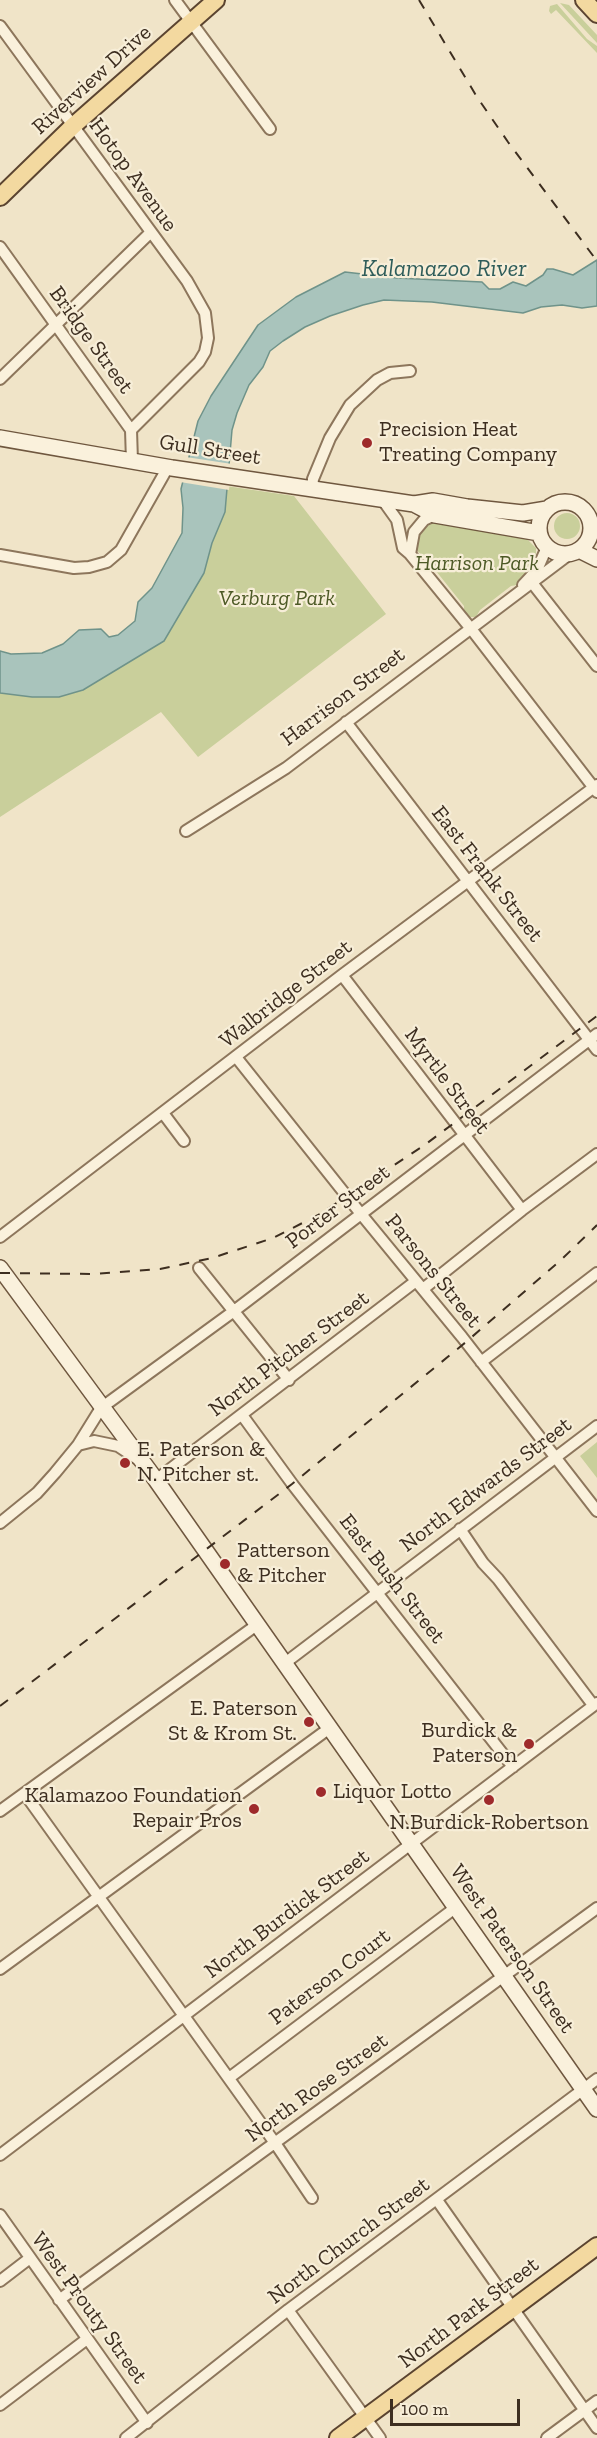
<!DOCTYPE html>
<html>
<head>
<meta charset="utf-8">
<style>
  body { margin:0 }
  #map { position:relative; width:597px; height:2438px; overflow:hidden; background:#f0e4c8; font-family:"Zilla Slab",serif }
  canvas { display:block }
  .scale { position:absolute; left:390px; top:2399px; width:130px; height:27px; box-sizing:border-box; border:3px solid #3d2e20; border-top:0; padding-left:8px; font-size:18px; line-height:21px; white-space:nowrap; color:#3d2e20; -webkit-text-stroke:4px #f7eed8; paint-order:stroke }
</style>
</head>
<body>
<div id="map">
<canvas width="597" height="2438"></canvas>
<div class="scale">100 m</div>
</div>
<script>
const ctx = document.querySelector('canvas').getContext('2d');
ctx.lineJoin = 'round';
function fill(path, color) { ctx.fillStyle = color; ctx.fill(path, 'evenodd'); }
const shape = rows => new Path2D(rows.map(r => 'M' + r).join(''));
function strokePath(path, color, width, dash) { ctx.strokeStyle = color; ctx.lineWidth = width; ctx.lineCap = dash ? 'butt' : 'round'; ctx.setLineDash(dash || []); ctx.stroke(path); }
function drawText(font, color, halo, rows, align = 'center') {
  ctx.font = font + ' "Zilla Slab",serif'; ctx.lineWidth = 4.5; ctx.setLineDash([]); ctx.textBaseline = 'middle'; ctx.strokeStyle = halo; ctx.fillStyle = color; for (const [text, x, y, turn = 0] of rows) {
    ctx.save(); ctx.translate(x, y); ctx.rotate((+turn || 0) * Math.PI / 180); ctx.textAlign = isNaN(turn) ? turn : align; if (halo) ctx.strokeText(text, 0, 0); ctx.fillText(text, 0, 0); ctx.restore();
  }
}
fill(shape([
  [560,3,569,5,597,35,597,43],
  [557,4,587,39,597,46,597,53,556,10,551,14,549,11,550,6],
  [226,486,294,496,386,614,198,757,161,712,0,817,0,693,32,697,59,697,83,690,164,641,204,573],
  '554 526a13 13 0 1 1 26 0a13 13 0 1 1-26 0Z',
  [433,521,526,538,536,548,536,564,517,585,511,586,480,610,476,617,469,617,464,612,464,606,428,561,415,549,415,537,422,527],
  [597,1442,597,1478,580,1456]
]), '#c9cf9b');
const water = shape([
  [597,260,597,306,582,308,562,305,541,307,523,313,432,302,384,300,363,305,330,316,305,327,283,341,270,351,263,367,249,385,237,413,232,430,225,512,212,543,204,573,164,641,83,690,59,697,32,697,0,693,0,651,11,654,42,653,63,644,79,630,101,629,109,637,118,635,135,621,138,602,152,588,182,533,183,508,181,489,198,421,211,396,258,325,296,297,345,272,397,278,482,282,489,289,500,289,513,282,526,286,543,275,547,269,553,269,573,275,597,260]
]);
fill(water, '#a9c4bc');
strokePath(water, '#6f938a', 1.5);
fill(shape([
  [186,457,232,464,229,490,180,482]
]), '#f0e4c8');
const street = shape([
  [175,0,270,129],
  [0,26,187,281,205,313,208,338,205,352,199,362,131,430],
  [0,247,131,430,132,461],
  [0,379,150,233],
  [312,489,313,479,330,438,350,405,377,380,390,373,410,371],
  [382,499,397,520,403,548,410,554,472,630,597,792],
  [410,554,414,532,424,520,435,515],
  [0,555,74,568,89,567,107,562,121,550,168,467],
  [533,584,597,666],
  [523,585,537,570,547,547],
  [346,722,597,1050],
  [186,831,286,768,571,553],
  [342,975,522,1210],
  [236,1057,361,1214,462,1337,597,1511],
  [163,1113,184,1141],
  [0,1237,342,975,597,785],
  [199,1268,289,1380],
  [423,1289,522,1210,597,1154],
  [481,1362,597,1273],
  [242,1415,293,1485,513,1767],
  [78,1445,94,1441,118,1446,136,1458],
  [156,1480,416,1281],
  [0,1523,37,1493,55,1473,78,1445,101,1408,234,1311,597,1034],
  [460,1529,483,1563,498,1579,593,1705],
  [285,1663,597,1426],
  [25,1794,275,2143,312,2198],
  [0,1811,258,1624],
  [0,1969,331,1727],
  [229,2078,455,1908],
  [0,2155,597,1703],
  [437,2200,597,2428],
  [0,2215,147,2423],
  [0,2281,30,2258],
  [59,2300,597,1908],
  [288,2310,380,2438],
  [0,2405,87,2339],
  [126,2438,288,2310,597,2079],
  [547,2438,597,2401]
]);
const secondary = shape([
  [0,438,172,468,414,504,433,501,467,507,523,513,547,509],
  '539 528a26 26 0 1 1 52 0a26 26 0 1 1-52 0Z',
  [414,504,435,515,539,533],
  [579,550,597,559],
  [0,1268,156,1480,597,2109]
]);
const primary = shape([
  [584,0,597,14],
  [0,197,73,126,216,0],
  [338,2438,597,2246]
]);
strokePath(street, '#8d765c', 14);
strokePath(secondary, '#6f573f', 18);
strokePath(primary, '#5b4430', 20);
strokePath(street, '#faf1dc', 10);
strokePath(secondary, '#faf1dc', 15);
strokePath(primary, '#f3d9a0', 16);
strokePath(shape([
  [419,0,477,97,508,142,597,261],
  [0,1273,95,1274,160,1269,212,1258,273,1238,320,1214,426,1144,597,1016],
  [0,1706,292,1484,466,1342,561,1260,597,1225]
]), '#3d2e20', 2, [10, 10]);
for (const [x, y, r, color] of [
  [367,443,6,"#9e2a2b"],
  [125,1463,6,"#9e2a2b"],
  [225,1564,6,"#9e2a2b"],
  [309,1722,6,"#9e2a2b"],
  [529,1744,6,"#9e2a2b"],
  [321,1792,6,"#9e2a2b"],
  [489,1800,6,"#9e2a2b"],
  [254,1809,6,"#9e2a2b"]
]) { const dot = new Path2D(); dot.arc(x, y, r, 0, 2 * Math.PI); ctx.fillStyle = color; ctx.fill(dot); strokePath(dot, '#f7eed8', 2); }
drawText('22px', '#3d2e20', '#f7eed8', [
  ["Riverview Drive",92,80,-42],
  ["Hotop Avenue",133,175,54],
  ["Bridge Street",91,340,54],
  ["Gull Street",210,450,9],
  ["Harrison Street",343,697,-37],
  ["East Frank Street",487,874,52],
  ["Walbridge Street",286,994,-38],
  ["Myrtle Street",447,1081,53],
  ["Porter Street",338,1207,-37],
  ["Parsons Street",433,1271,51],
  ["North Pitcher Street",289,1354,-37],
  ["North Edwards Street",486,1485,-37],
  ["East Bush Street",392,1579,52],
  ["North Burdick Street",287,1914,-37],
  ["West Paterson Street",512,1949,55],
  ["Paterson Court",330,1977,-37],
  ["North Rose Street",317,2088,-36],
  ["North Church Street",349,2241,-37],
  ["West Prouty Street",89,2308,54],
  ["North Park Street",469,2313,-37]
]);
drawText('22px', '#3d2e20', '#f7eed8', [
  ["Precision Heat",379,430],
  ["Treating Company",379,455],
  ["E. Paterson &",137,1450],
  ["N. Pitcher st.",137,1475],
  ["Patterson",237,1551],
  ["& Pitcher",237,1576],
  ["E. Paterson",297,1709,"right"],
  ["St & Krom St.",297,1734,"right"],
  ["Burdick &",517,1731,"right"],
  ["Paterson",517,1756,"right"],
  ["Liquor Lotto",333,1792],
  ["Kalamazoo Foundation",242,1796,"right"],
  ["Repair Pros",242,1821,"right"],
  ["N.Burdick-Robertson",489,1823,"center"]
], 'left');
drawText('italic 22px', '#4d5a26', '#f7eed8', [
  ["Harrison Park",477,564],
  ["Verburg Park",277,599]
]);
drawText('italic 24px', '#2f5d5a', '#f7eed8', [
  ["Kalamazoo River",444,269]
]);
</script>
</body>
</html>
